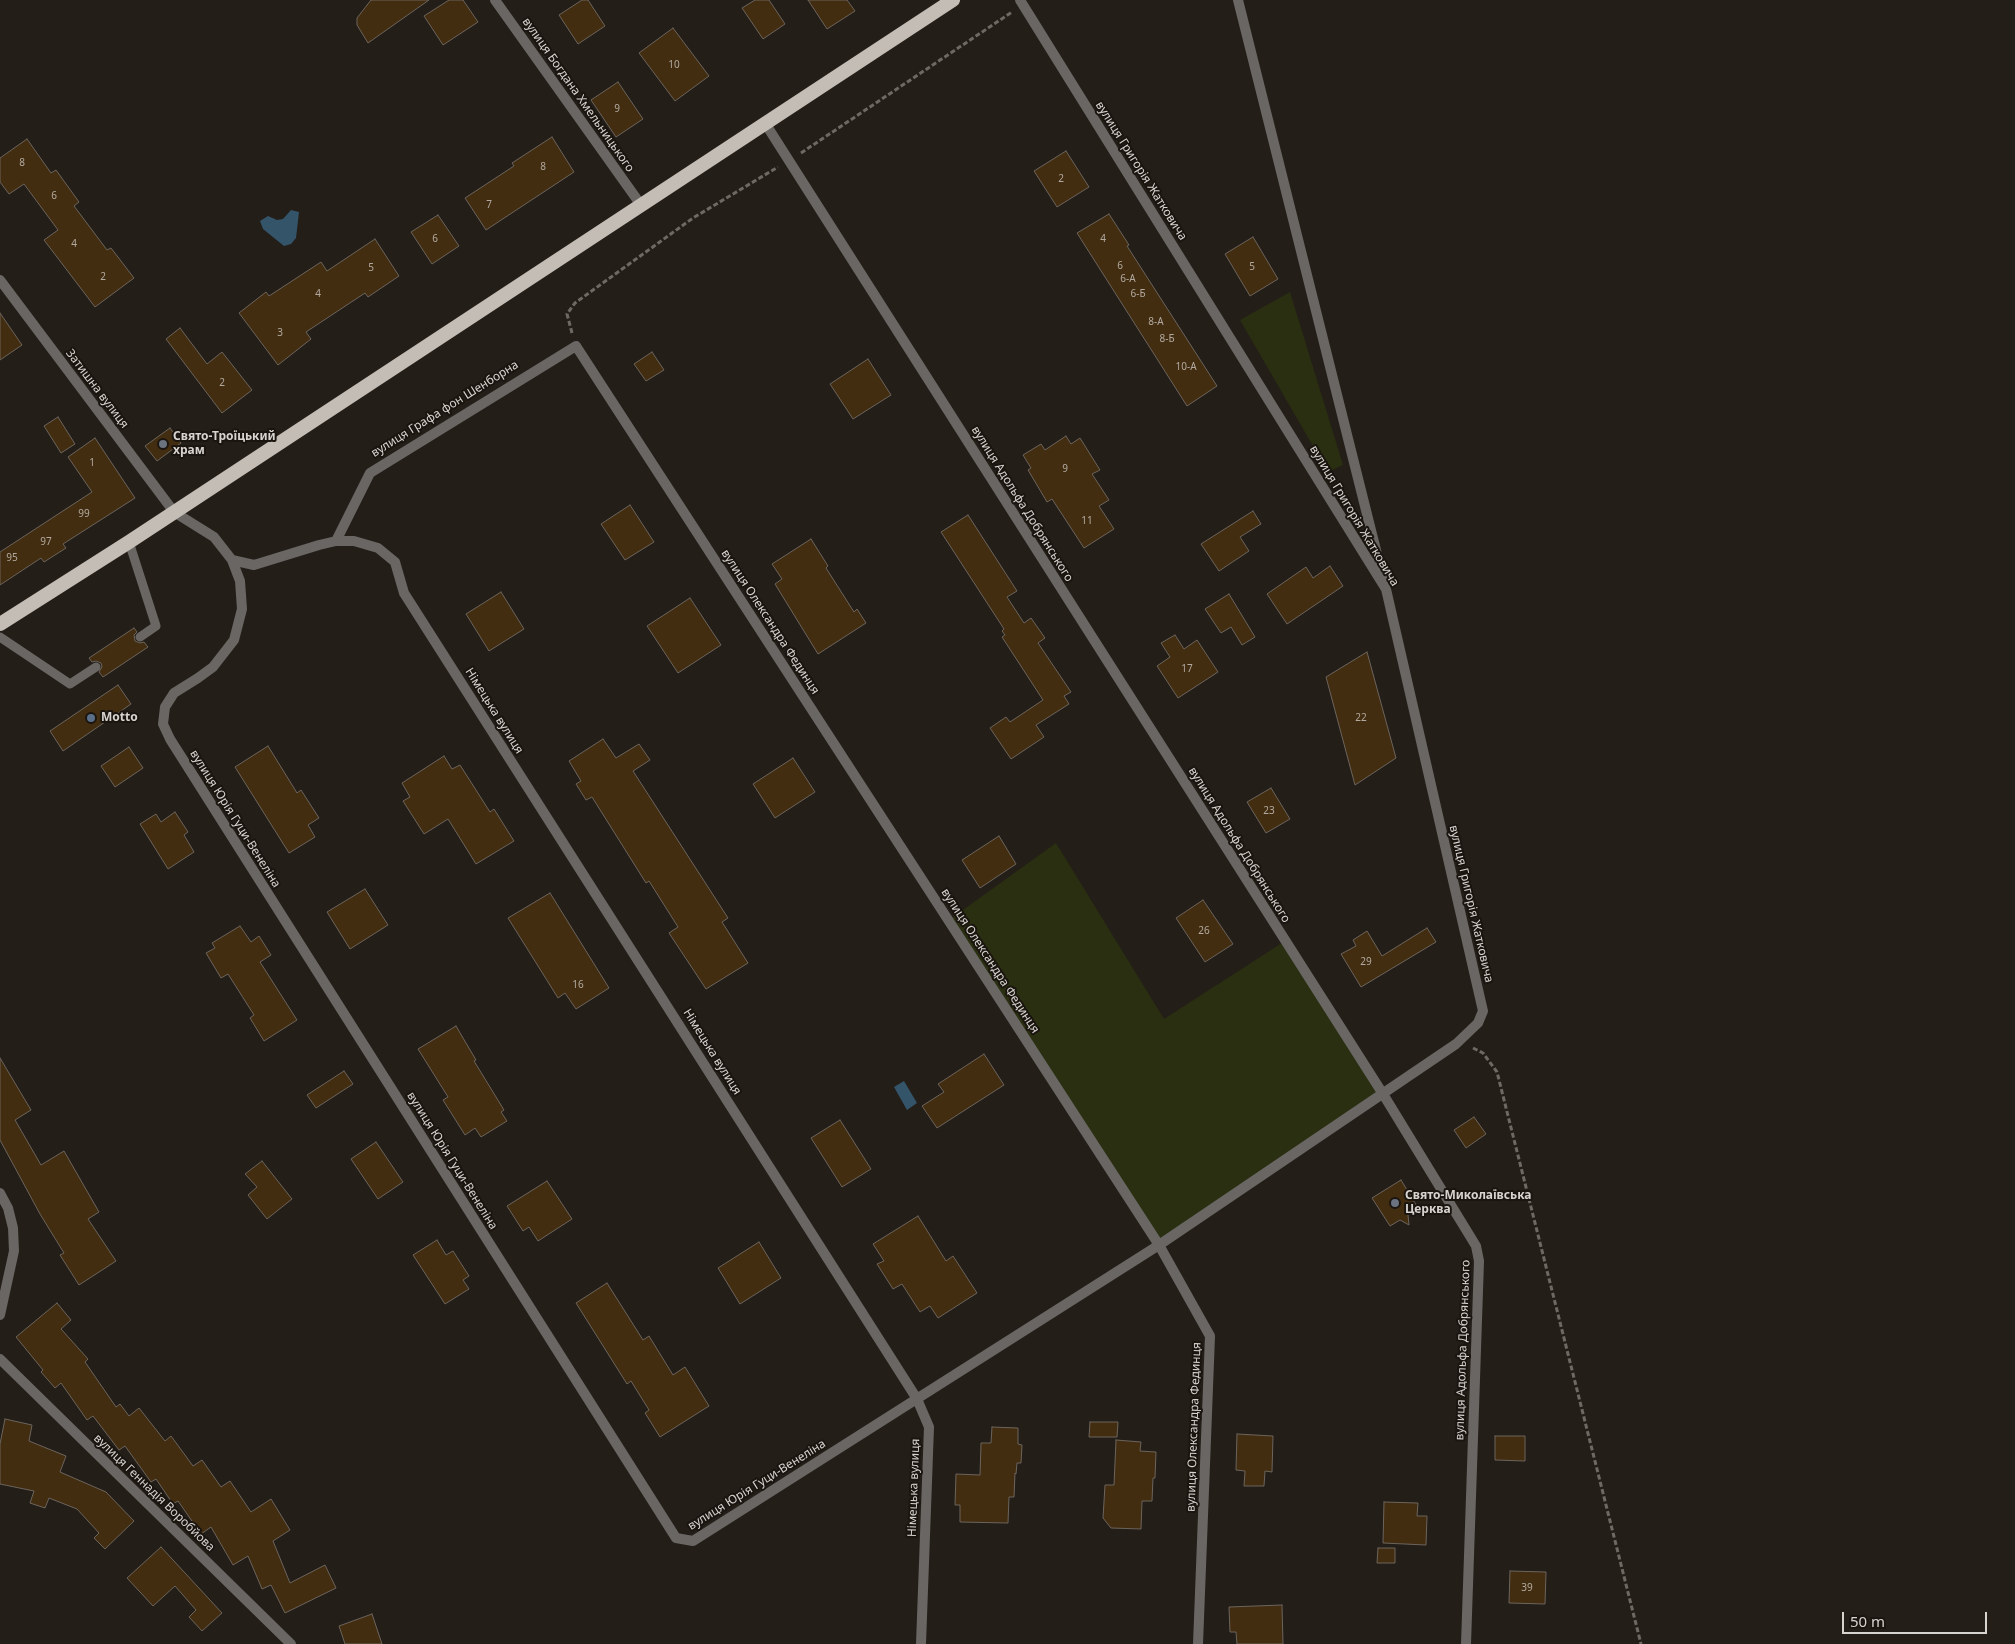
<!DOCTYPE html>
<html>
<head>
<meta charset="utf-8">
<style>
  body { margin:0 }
  #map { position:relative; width:2015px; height:1644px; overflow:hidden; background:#241e18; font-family:"Noto Sans",sans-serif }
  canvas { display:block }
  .scale { position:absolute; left:1842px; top:1612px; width:145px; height:22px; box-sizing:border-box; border:2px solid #d7d3cf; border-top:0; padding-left:6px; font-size:15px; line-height:18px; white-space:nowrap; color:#d7d3cf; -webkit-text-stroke:4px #1a150f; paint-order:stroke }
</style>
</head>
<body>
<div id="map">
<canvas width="2015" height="1644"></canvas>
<div class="scale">50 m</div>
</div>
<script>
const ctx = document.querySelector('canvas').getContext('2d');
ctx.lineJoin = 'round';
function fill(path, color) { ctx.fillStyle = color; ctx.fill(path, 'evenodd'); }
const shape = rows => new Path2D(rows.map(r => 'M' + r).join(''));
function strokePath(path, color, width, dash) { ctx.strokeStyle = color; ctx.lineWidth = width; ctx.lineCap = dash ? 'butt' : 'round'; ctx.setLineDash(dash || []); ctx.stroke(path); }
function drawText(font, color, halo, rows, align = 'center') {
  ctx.font = font + ' "Noto Sans",sans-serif'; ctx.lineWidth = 4; ctx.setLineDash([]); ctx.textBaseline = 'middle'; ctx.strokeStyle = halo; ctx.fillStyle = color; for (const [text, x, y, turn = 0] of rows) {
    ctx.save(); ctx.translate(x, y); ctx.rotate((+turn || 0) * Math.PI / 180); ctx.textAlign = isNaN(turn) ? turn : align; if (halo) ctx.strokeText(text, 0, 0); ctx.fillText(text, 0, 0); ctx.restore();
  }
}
fill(shape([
  [1290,292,1343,465,1328,472,1240,320],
  [1056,843,1164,1019,1285,941,1383,1094,1159,1245,949,920]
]), '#2a2f11');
fill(shape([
  [291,210,299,212,296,238,291,244,284,246,263,229,260,221,268,216,277,220,283,219],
  [904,1081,917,1103,907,1110,894,1087]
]), '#34546a');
const building = shape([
  [371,0,429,0,368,43,357,25,357,18,371,0],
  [449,0,463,0,478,22,443,45,424,16,449,0],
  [582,0,588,0,605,26,578,44,559,15,582,0],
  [755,0,769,0,785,24,763,39,742,8,755,0],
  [808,0,847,0,855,11,827,29,808,0],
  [673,28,709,76,675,101,639,53,673,28],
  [618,82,643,119,616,137,591,100,618,82],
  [552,137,574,172,486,230,465,198,514,166,512,163,552,137],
  [27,139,51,173,56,170,79,202,74,206,107,250,111,248,134,278,95,307,44,240,58,230,24,184,9,194,0,182,0,158,27,139],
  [1066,151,1089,187,1057,207,1034,171,1066,151],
  [1109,214,1129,245,1127,246,1217,386,1187,406,1077,233,1109,214],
  [438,215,459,246,432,264,411,232,438,215],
  [1253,237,1278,279,1250,296,1225,254,1253,237],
  [375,239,399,276,368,297,365,293,306,332,311,339,278,365,239,313,266,292,269,296,321,262,327,271,375,239],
  [0,313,22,345,0,360,0,313],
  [180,328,207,364,222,352,252,390,222,413,166,339,180,328],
  [652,352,664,370,646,381,634,364,652,352],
  [868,359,891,395,853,419,830,384,868,359],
  [58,417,75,444,61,453,44,426,58,417],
  [170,428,181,443,157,461,145,446,170,428],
  [1066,436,1071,444,1080,438,1100,470,1092,474,1109,500,1099,506,1114,529,1084,548,1052,499,1047,502,1028,470,1031,468,1023,455,1041,444,1045,450,1066,436],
  [95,438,135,498,63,544,66,548,44,562,41,558,0,585,0,552,92,492,68,457,95,438],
  [630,505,654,542,625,560,601,524,630,505],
  [1253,511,1261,524,1240,537,1249,551,1219,571,1201,544,1253,511],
  [968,515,1017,591,1007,597,1024,623,1031,618,1045,638,1038,643,1071,692,1064,696,1069,704,1036,725,1044,737,1011,759,990,728,1006,717,1010,722,1043,700,1002,637,1005,635,1002,631,1004,629,941,532,968,515],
  [811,539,828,566,826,568,854,612,857,609,866,623,818,654,775,584,782,579,772,564,811,539],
  [1330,566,1343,586,1287,624,1267,594,1306,567,1313,578,1330,566],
  [501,592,524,629,489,651,466,614,501,592],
  [1229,594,1255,637,1242,645,1231,627,1221,633,1205,609,1229,594],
  [690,598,721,645,678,673,647,626,690,598],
  [134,628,137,632,134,635,135,641,140,643,144,642,148,647,103,677,99,672,102,667,101,663,96,661,92,662,89,658,134,628],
  [1175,635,1184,649,1197,640,1218,672,1178,698,1157,666,1170,657,1161,643,1175,635],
  [1367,652,1396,758,1355,785,1326,677,1367,652],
  [118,685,131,704,63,751,50,731,118,685],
  [603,739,616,758,639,744,650,760,633,771,728,918,722,922,748,963,706,989,669,933,678,927,649,881,646,883,592,797,586,800,576,784,581,781,569,761,603,739],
  [268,746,297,793,301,790,319,818,308,825,315,837,289,853,235,767,268,746],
  [129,747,143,768,115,787,101,766,129,747],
  [444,756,452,769,460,765,490,812,494,809,514,841,476,864,448,819,424,834,403,801,410,797,402,783,444,756],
  [793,758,815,792,775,818,753,784,793,758],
  [1271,788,1290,819,1266,833,1247,802,1271,788],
  [175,812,188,832,184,835,194,852,168,869,140,824,156,814,161,822,175,812],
  [999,836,1016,864,980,888,962,860,999,836],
  [365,889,388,925,350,949,327,912,365,889],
  [550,893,609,988,576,1009,565,993,558,998,508,918,550,893],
  [1203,900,1233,944,1205,962,1176,918,1203,900],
  [240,926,251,942,259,936,271,955,260,962,297,1020,264,1041,250,1018,254,1015,228,974,221,978,206,953,215,948,212,943,240,926],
  [1427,928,1436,942,1361,987,1341,954,1356,946,1353,940,1367,931,1382,956,1427,928],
  [456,1026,476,1060,474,1061,504,1110,501,1112,507,1121,481,1137,475,1128,465,1135,443,1100,448,1097,418,1049,456,1026],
  [984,1054,1004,1085,937,1128,922,1106,944,1092,938,1084,984,1054],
  [0,1058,31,1110,15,1120,41,1165,64,1151,99,1212,88,1219,116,1261,79,1285,60,1255,64,1253,40,1214,0,1140,0,1058],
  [344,1071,353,1084,316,1108,307,1095,344,1071],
  [1474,1117,1486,1134,1466,1148,1454,1130,1474,1117],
  [840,1120,871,1169,842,1187,811,1138,840,1120],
  [376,1142,403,1182,378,1199,351,1159,376,1142],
  [262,1161,292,1199,267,1219,248,1195,257,1187,245,1174,262,1161],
  [1401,1180,1418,1208,1408,1215,1409,1225,1400,1220,1390,1226,1372,1198,1401,1180],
  [547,1181,572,1219,538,1241,529,1227,523,1231,507,1206,547,1181],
  [918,1216,946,1261,953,1256,977,1293,938,1318,930,1306,920,1312,902,1284,893,1289,877,1264,884,1261,873,1244,918,1216],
  [437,1240,446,1255,453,1251,469,1276,463,1280,469,1289,445,1304,413,1255,437,1240],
  [759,1242,781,1278,740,1304,718,1268,759,1242],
  [607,1283,643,1340,649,1336,673,1375,685,1367,709,1406,660,1437,645,1413,649,1410,631,1381,627,1384,576,1303,607,1283],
  [57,1303,71,1320,61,1329,88,1359,85,1362,116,1407,120,1404,129,1416,139,1408,165,1441,171,1436,193,1466,202,1460,221,1487,230,1481,251,1512,271,1499,290,1530,273,1541,290,1583,325,1565,336,1588,285,1613,271,1585,262,1589,248,1556,233,1565,211,1527,201,1534,178,1501,173,1504,156,1479,151,1482,125,1446,119,1450,93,1416,87,1420,61,1383,55,1388,41,1372,43,1370,16,1337,57,1303],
  [5,1419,32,1425,29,1441,66,1456,60,1472,106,1492,134,1521,105,1549,94,1538,99,1533,77,1509,49,1498,45,1508,30,1503,34,1491,0,1484,0,1444,5,1419],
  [1090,1422,1118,1422,1117,1437,1089,1437,1090,1422],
  [992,1427,1018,1428,1018,1444,1022,1445,1021,1463,1017,1463,1016,1474,1015,1473,1014,1497,1009,1497,1008,1523,960,1522,960,1505,955,1505,956,1474,980,1475,981,1443,991,1443,992,1427],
  [1237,1434,1273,1436,1272,1472,1265,1471,1264,1486,1244,1486,1245,1471,1236,1470,1237,1434],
  [1495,1436,1525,1436,1525,1461,1495,1460,1495,1436],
  [1116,1440,1141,1442,1140,1451,1156,1452,1155,1478,1153,1478,1152,1501,1142,1501,1141,1529,1111,1528,1103,1518,1105,1485,1114,1485,1116,1440],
  [1384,1502,1418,1503,1417,1516,1427,1516,1426,1545,1383,1543,1384,1502],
  [161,1547,222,1613,202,1631,189,1617,196,1610,175,1586,153,1606,127,1578,161,1547],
  [1378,1548,1395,1548,1395,1563,1377,1563,1378,1548],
  [1510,1571,1546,1572,1545,1604,1509,1603,1510,1571],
  [1282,1605,1283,1644,1237,1644,1236,1632,1230,1632,1229,1607,1282,1605],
  [372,1614,382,1644,345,1644,339,1626,372,1614]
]);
fill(building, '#432d11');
strokePath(building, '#6c655d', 1);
strokePath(shape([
  [801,153,1012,12],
  [572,333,567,314,575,303,693,218,778,167],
  [1473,1048,1483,1053,1497,1072,1641,1644]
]), '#6f6964', 3, [5, 2.5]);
strokePath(shape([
  [129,542,156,626,140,637],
  [0,637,70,684,96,667]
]), '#696663', 9);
strokePath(shape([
  [495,0,641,205],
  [1238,0,1383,578],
  [765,123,1383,1094,1476,1246,1479,1261,1466,1644],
  [0,280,174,512,214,537,232,560,254,565,319,545,336,541,354,541,378,548,395,562,404,593,917,1399,929,1427,921,1644],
  [336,541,370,473,576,346,1159,1245,1210,1336,1198,1644],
  [232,560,240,581,242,609,234,640,213,667,198,678,174,693,165,707,163,724,170,739,676,1538,693,1541,1159,1245,1456,1044,1478,1023,1483,1011,1386,589,1020,0]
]), '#696663', 10);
strokePath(shape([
  [0,1193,8,1208,13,1228,14,1251,0,1315],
  [0,1359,291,1644]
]), '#696663', 10);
strokePath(shape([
  [0,624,129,542,953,0]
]), '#c4bdb5', 14);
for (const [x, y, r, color] of [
  [163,444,5,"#6b7280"],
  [91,718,5,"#5c6f8a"],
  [1395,1203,5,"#6b7280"]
]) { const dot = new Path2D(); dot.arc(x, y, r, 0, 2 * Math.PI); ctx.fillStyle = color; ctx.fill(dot); strokePath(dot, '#1a150f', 2); }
drawText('10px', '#b2aaa0', null, [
  ["10",674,65],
  ["9",617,109],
  ["8",22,163],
  ["8",543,167],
  ["2",1061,179],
  ["6",54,196],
  ["7",489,205],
  ["6",435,239],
  ["4",1103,239],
  ["4",74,244],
  ["6",1120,266],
  ["5",1252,267],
  ["5",371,268],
  ["2",103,277],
  ["6-А",1128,279],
  ["4",318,294],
  ["6-Б",1138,294],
  ["8-А",1156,322],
  ["3",280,333],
  ["8-Б",1167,339],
  ["10-А",1186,367],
  ["2",222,383],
  ["1",92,463],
  ["9",1065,469],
  ["99",84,514],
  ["11",1087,521],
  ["97",46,542],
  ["95",12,558],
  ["17",1187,669],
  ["22",1361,718],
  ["23",1269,811],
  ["26",1204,931],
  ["29",1366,962],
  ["16",578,985],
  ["39",1527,1588]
]);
drawText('12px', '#d7d3cf', '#1a150f', [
  ["вулиця Богдана Хмельницького",578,95,55],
  ["вулиця Григорія Жатковича",1141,171,58],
  ["Затишна вулиця",97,389,53],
  ["вулиця Графа фон Шенборна",445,409,-32],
  ["вулиця Адольфа Добрянського",1022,504,58],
  ["вулиця Григорія Жатковича",1354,516,59],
  ["вулиця Олександра Фединця",770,622,57],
  ["Німецька вулиця",494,711,58],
  ["вулиця Юрія Гуци-Венеліна",235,819,58],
  ["вулиця Адольфа Добрянського",1239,845,58],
  ["вулиця Григорія Жатковича",1471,904,77],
  ["вулиця Олександра Фединця",990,961,57],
  ["Німецька вулиця",712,1052,58],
  ["вулиця Юрія Гуци-Венеліна",452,1161,58],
  ["вулиця Адольфа Добрянського",1463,1350,-88],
  ["вулиця Олександра Фединця",1194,1427,-88],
  ["вулиця Юрія Гуци-Венеліна",757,1485,-32],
  ["Німецька вулиця",914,1488,-88],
  ["вулиця Геннадія Воробйова",154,1493,44]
]);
drawText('bold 12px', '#d7d3cf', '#1a150f', [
  ["Свято-Троїцький",173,437],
  ["храм",173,451],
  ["Motto",101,718],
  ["Свято-Миколаївська",1405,1196],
  ["Церква",1405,1210]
], 'left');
</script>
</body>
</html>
